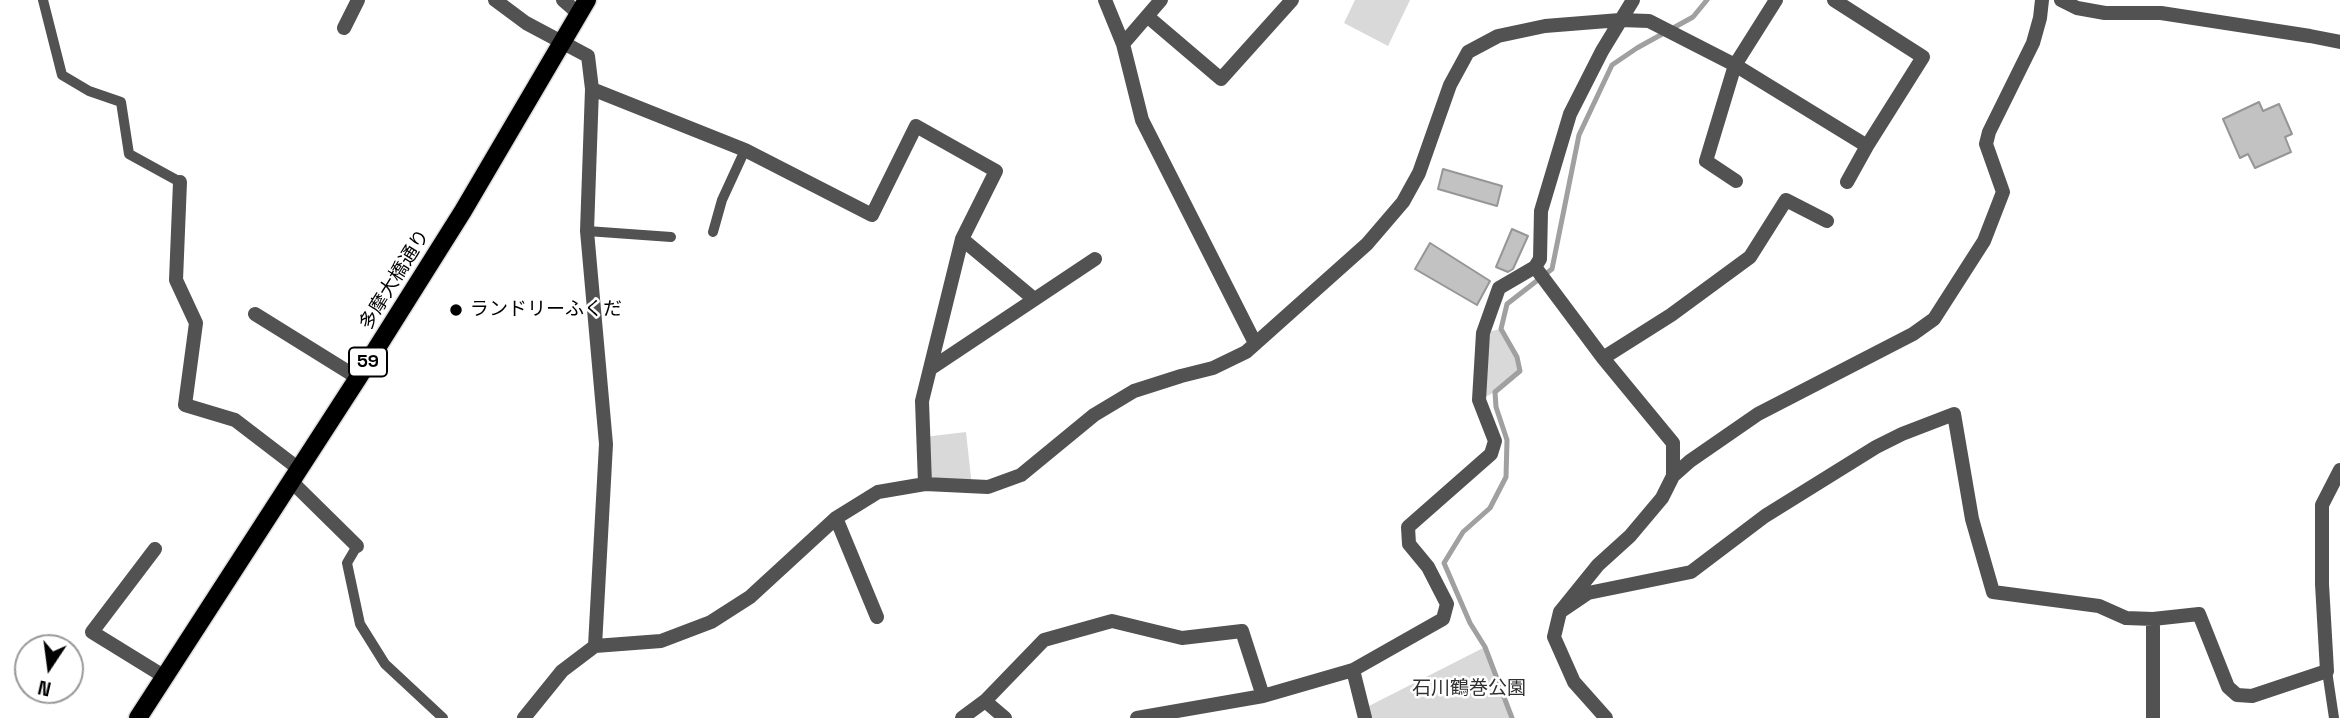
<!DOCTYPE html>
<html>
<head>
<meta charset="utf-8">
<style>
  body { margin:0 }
  #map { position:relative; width:2340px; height:718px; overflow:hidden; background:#fff; font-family:"Space Grotesk",sans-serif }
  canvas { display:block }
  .north { position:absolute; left:14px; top:634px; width:70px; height:70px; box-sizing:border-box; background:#fff; border:2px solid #999; border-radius:50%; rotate:193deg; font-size:19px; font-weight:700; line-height:28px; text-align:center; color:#000 }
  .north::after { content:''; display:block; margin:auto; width:24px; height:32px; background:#000; clip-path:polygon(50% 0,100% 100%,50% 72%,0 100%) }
</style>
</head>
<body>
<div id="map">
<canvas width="2340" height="718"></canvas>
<div class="north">N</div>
</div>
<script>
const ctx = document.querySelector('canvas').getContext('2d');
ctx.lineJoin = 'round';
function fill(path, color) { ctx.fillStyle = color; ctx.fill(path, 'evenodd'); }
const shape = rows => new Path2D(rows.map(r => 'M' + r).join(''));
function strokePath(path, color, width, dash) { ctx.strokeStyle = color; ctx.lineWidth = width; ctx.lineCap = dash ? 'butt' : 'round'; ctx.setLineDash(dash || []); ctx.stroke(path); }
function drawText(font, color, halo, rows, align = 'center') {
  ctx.font = font + ' "Space Grotesk","Noto Sans JP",sans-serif'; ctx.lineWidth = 5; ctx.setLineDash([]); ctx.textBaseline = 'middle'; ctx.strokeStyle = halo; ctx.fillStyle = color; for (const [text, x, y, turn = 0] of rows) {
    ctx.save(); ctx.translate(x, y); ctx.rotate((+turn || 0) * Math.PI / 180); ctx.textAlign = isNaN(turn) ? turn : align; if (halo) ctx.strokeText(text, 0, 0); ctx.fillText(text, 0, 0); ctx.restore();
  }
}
fill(shape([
  [1355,0,1410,0,1388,46,1344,23],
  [1501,329,1517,357,1520,371,1495,392,1479,400,1483,333],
  [966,432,972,487,925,484,924,437],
  [1485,647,1512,718,1365,718,1363,709]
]), '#d9d9d9');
strokePath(shape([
  [1512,718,1485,647,1470,623,1444,563,1463,532,1490,508,1506,477,1507,440,1496,407,1495,392,1520,371,1517,357,1501,329,1507,304,1552,269,1579,135,1612,65,1637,48,1693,17,1707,0]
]), '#a0a0a0', 5);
const building = shape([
  [2259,102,2263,111,2279,104,2292,134,2285,137,2291,152,2255,168,2248,154,2240,158,2223,119,2259,102],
  [1443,169,1502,186,1497,206,1438,189,1443,169],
  [1512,229,1528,236,1513,269,1508,272,1496,267,1512,229],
  [1430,243,1490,281,1477,305,1415,269,1430,243]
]);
fill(building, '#c2c2c2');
strokePath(building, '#969696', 2);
const primary = shape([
  [138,718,358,378,463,211,587,0]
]);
strokePath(primary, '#dbdbdb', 21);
strokePath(shape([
  [43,0,62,75,89,91,121,102,129,154,180,182],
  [587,231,671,237],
  [713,232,722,200,745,150],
  [357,546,347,563,360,624,385,664,443,718],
  [2327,671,2334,718]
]), '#525252', 10);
strokePath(shape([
  [495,0,526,23,588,56,592,89,587,231,606,444,595,646],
  [563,0,579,14],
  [1105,0,1123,44,1142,120,1255,343],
  [1834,0,1923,57,1867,146,1847,182],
  [2061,0,2077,8,2105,13,2161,13,2310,36,2340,42],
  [1147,16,1221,79,1292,0],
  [344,28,358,0],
  [1123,44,1161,0],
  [592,89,745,150,872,215,916,126,996,171,962,239,922,401,925,484],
  [1736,181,1706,161,1735,65,1776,0],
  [180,182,176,280,196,323,185,405,235,420,299,469],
  [962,239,1034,299],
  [1535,267,1603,358,1673,443,1673,476],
  [255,314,358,378],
  [1603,358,1671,315,1750,257,1786,200,1827,221],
  [930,369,1095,259],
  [291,481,357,546],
  [836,518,877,617],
  [155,549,92,632,165,677],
  [1560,612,1588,593,1691,572,1765,516,1876,447,1902,434,1954,414,1972,519,1993,592,2099,606,2126,618,2153,619,2199,614,2228,687,2237,695,2252,696,2327,671,2322,584,2322,505,2340,470],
  [1353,670,1365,718],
  [985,701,1005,718],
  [524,718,562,671,595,646,661,641,711,622,750,597,836,518,878,492,925,484,988,487,1021,475,1094,415,1134,391,1181,376,1213,368,1246,352,1367,244,1403,202,1419,173,1450,85,1468,52,1498,36,1545,26,1620,20,1649,21,1735,65,1867,146],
  [962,718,985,701,1044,640,1112,621,1182,638,1242,631,1263,696],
  [1137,718,1263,696,1353,670,1443,619,1447,604,1428,567,1409,544,1408,527,1491,454,1495,441,1479,400,1483,333,1499,288,1535,267,1540,259,1541,211,1570,114,1602,51,1633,0],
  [1606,718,1574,682,1554,637,1560,612,1598,565,1630,536,1662,498,1673,476,1690,461,1758,414,1913,334,1934,319,1984,241,2003,192,1986,144,1989,132,2033,43,2040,18,2042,0],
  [2153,718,2153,619]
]), '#525252', 14);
strokePath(primary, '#000', 18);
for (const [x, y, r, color] of [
  [456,310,7,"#000"]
]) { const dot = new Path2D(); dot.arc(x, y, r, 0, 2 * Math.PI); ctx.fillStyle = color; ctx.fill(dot); strokePath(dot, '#fff', 2.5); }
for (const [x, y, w] of [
  [368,362,38]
]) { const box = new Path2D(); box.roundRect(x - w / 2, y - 14.5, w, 29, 5); ctx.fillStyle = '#fff'; ctx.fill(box); strokePath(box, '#000', 2); }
drawText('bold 18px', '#000', null, [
  ["59",368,362]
]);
drawText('19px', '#000', '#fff', [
  ["多摩大橋通り",395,280,-58]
]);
drawText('19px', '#000', '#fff', [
  ["ランドリーふくだ",470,310]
], 'left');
drawText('19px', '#303030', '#fff', [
  ["石川鶴巻公園",1469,689]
]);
</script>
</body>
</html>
